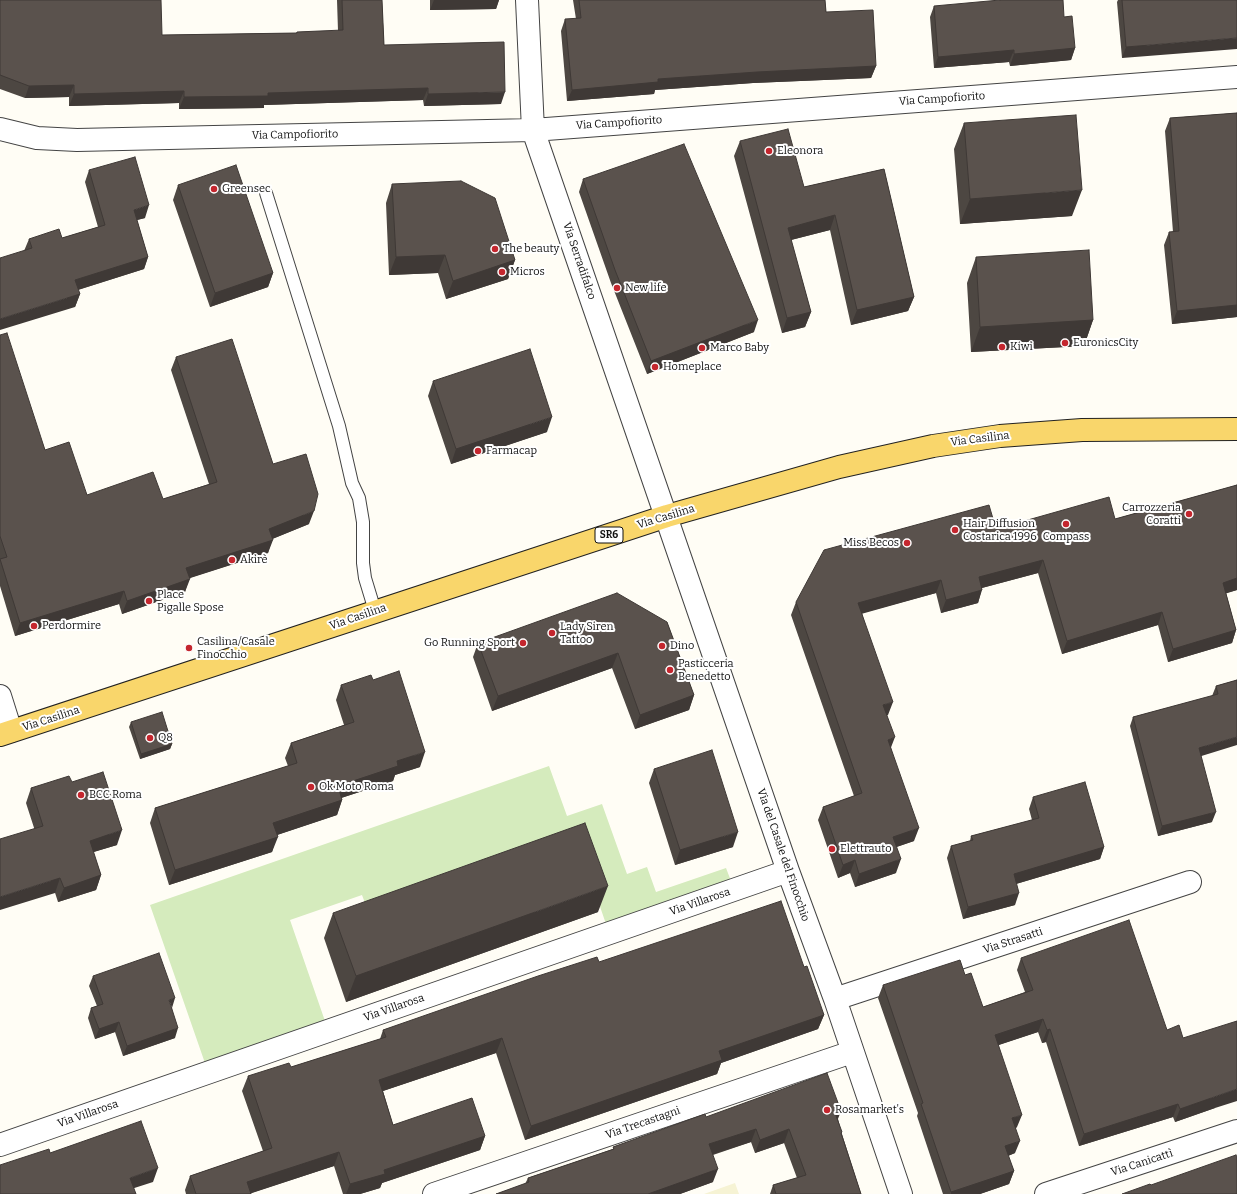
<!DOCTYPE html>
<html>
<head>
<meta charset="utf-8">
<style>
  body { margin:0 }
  canvas { display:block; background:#fffdf5 }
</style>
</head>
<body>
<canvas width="1237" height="1194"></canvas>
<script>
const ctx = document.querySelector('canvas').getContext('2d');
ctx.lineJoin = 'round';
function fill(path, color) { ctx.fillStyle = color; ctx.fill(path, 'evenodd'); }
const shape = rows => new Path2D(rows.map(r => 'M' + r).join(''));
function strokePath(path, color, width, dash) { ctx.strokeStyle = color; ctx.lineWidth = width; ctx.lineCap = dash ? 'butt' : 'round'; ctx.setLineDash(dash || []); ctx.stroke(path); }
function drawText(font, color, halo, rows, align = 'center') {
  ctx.font = font + ' Bitter,serif'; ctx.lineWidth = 4; ctx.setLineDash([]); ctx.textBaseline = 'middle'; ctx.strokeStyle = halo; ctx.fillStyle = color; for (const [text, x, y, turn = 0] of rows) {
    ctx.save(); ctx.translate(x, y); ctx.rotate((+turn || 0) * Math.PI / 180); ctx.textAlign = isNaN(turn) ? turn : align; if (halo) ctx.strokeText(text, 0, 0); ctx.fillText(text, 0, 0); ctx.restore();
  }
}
fill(shape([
  [735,1183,739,1194,704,1194]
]), '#f6f3d4');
fill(shape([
  [549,766,567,816,602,804,627,874,647,867,656,892,726,868,731,881,606,924,574,831,365,903,362,895,290,920,326,1024,206,1066,150,905]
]), '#d5ebbd');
const service = shape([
  [266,193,339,426,352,483,359,498,363,522,363,563,365,578,375,611]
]);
const minor = shape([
  [527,0,533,130,788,871,835,999,901,1194],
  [0,129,37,138,77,140,533,130,1237,77],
  [0,696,11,731],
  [835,999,1190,882],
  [0,1145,788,871],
  [434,1194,852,1052],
  [1046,1194,1237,1131]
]);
const primary = shape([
  [0,735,667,516,839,467,933,446,1000,436,1082,430,1237,429]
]);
strokePath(service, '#444', 14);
strokePath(minor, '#444', 24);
strokePath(primary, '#222', 24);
strokePath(service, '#fff', 12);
strokePath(minor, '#fff', 22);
strokePath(primary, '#f9d66b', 22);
fill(shape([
  [0,0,162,35,296,33,297,32,338,31,337,0,382,0,384,45,501,104,424,106,423,100,264,105,264,108,179,109,179,103,69,106,69,97,25,98,0,89],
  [430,0,499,0,496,9,430,10],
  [573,0,825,0,826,12,876,66,871,78,753,83,655,90,654,94,567,101,561,31,565,19,576,19],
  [1118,0,1237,0,1122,58,1117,2],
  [934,6,1064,17,1075,48,1071,60,1010,66,1009,62,934,68,930,17],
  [1237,113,1237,317,1172,324,1164,245,1169,232,1173,232,1165,131,1170,118],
  [964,123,1072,216,960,224,954,149],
  [740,141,804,187,884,169,914,297,908,311,851,325,830,230,791,240,811,312,805,327,782,333,734,156],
  [89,170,145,218,137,220,148,257,144,269,78,290,80,294,75,307,24,251,29,239,62,238,98,227,85,182],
  [583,179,754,332,647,374,611,283,579,192],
  [392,184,515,260,508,279,446,299,438,273,389,275,386,203],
  [178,185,273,273,268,287,210,307,173,200],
  [976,257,1093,320,1084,346,971,352,967,283],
  [0,335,45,450,87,495,163,499,209,484,171,370,176,357,273,464,309,524,272,539,268,553,189,578,185,592,122,614,119,604,15,636,0,586],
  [433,381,547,432,451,464,428,396],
  [1237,485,1237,590,1226,593,1236,630,1232,643,1168,662,1158,625,1062,654,1038,573,982,588,978,603,941,613,936,593,862,613,888,715,887,715,891,748,914,841,896,847,896,873,855,887,850,873,838,878,818,820,823,807,854,796,791,615,796,602,996,529,1115,519],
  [667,622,694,695,689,710,635,729,612,668,492,711,473,657,478,643],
  [373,680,420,767,395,775,393,781,341,798,342,800,337,815,277,835,272,852,169,885,150,823,155,808,288,766,285,758,291,743,344,725,336,700,341,685],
  [1237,680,1201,756,1212,822,1158,836,1130,726,1133,717,1212,696,1216,686],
  [131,722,172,744,170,749,140,759,129,727],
  [654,769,733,847,675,865,649,783],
  [72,782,117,845,93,852,101,875,96,890,58,902,26,803,31,788],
  [1033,797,1104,847,1100,859,1016,884,1015,905,963,919,947,858,951,846,970,841,971,836,1032,820,1029,809],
  [598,912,346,1002,324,938,333,913],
  [1021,958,1183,1038,1215,1108,1175,1122,1173,1117,1079,1146,1046,1042,1042,1043,1038,1032,998,1045,1017,1127,1016,1128,1015,1153,1008,1156,1014,1171,1009,1184,980,1194,943,1194,917,1116,918,1113,878,998,883,985,965,975,983,1007,1025,992,1017,970],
  [599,962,804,967,824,1015,818,1029,721,1063,717,1074,525,1140,496,1053,383,1091,393,1125,485,1136,480,1150,382,1183,380,1188,360,1194,343,1194,334,1166,251,1193,251,1194,186,1194,185,1190,190,1176,263,1151,242,1091,248,1076,291,1067,380,1039,383,1030],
  [93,976,172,1008,175,1038,123,1056,115,1032,95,1039,88,1018,91,1008,97,1006,89,986],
  [706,1117,838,1119,842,1134,861,1194,770,1194,773,1185,797,1178,784,1143,755,1153,751,1142,713,1155,713,1182,680,1194,496,1194,525,1184,528,1178,613,1149,613,1147]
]), '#4d4742');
fill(shape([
  [434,0,499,0,496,9,430,10],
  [1237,38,1237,49,1122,58,1126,47],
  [1075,48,1071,60,1010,66,1014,54],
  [1014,50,1009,62,934,68,938,57],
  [876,66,871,78,753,83,655,90,654,94,567,101,572,90,658,79,757,72],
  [74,85,69,97,25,98,29,86],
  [428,88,423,100,264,105,264,108,179,109,184,97,268,93],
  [184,91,179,103,69,106,74,94],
  [505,92,501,104,424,106,428,94],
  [1082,190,1072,216,960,224,970,199],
  [149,205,145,218,129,222,134,210],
  [835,215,830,230,783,242,788,228],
  [445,255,438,273,389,275,396,257],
  [148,257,144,269,71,292,75,280],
  [515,260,508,279,446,299,453,281],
  [273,273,268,287,210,307,215,293],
  [80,294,75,307,0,330,0,319],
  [914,297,908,311,851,325,857,310],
  [1237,305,1237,317,1172,324,1177,311],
  [811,312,805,327,782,333,787,318],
  [758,320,754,332,647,374,651,361],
  [1093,320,1084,346,971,352,980,327],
  [552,417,547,432,451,464,456,449],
  [314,511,309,524,265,542,269,529],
  [273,540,268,553,181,581,186,568],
  [1043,560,1038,573,974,590,979,577],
  [1237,578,1237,590,1218,596,1223,583],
  [190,579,185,592,122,614,127,601],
  [941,580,936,593,854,616,858,603],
  [982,590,978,603,941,613,946,600],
  [124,591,119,604,15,636,20,623],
  [1162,612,1158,625,1062,654,1067,641],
  [1236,630,1232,643,1168,662,1173,649],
  [618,653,612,668,492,711,498,696],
  [694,695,689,710,635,729,640,715],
  [893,702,888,715,879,718,883,705],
  [895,737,890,750,888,740],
  [1237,737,1237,745,1195,758,1199,748],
  [172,744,170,749,140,759,141,754],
  [425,752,420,767,395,775,393,781,332,801,338,786,397,761],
  [342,800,337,815,268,838,273,823],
  [1216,812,1212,822,1158,836,1162,826],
  [919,828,914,841,888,850,893,837],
  [122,830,117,845,84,855,90,841],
  [738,832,733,847,675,865,680,850],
  [278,837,272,852,169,885,175,870],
  [1104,847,1100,859,1009,886,1014,874],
  [901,859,896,873,855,887,859,874],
  [855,860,850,873,838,878,843,865],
  [101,875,96,890,58,902,64,888],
  [60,878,55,893,0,910,0,897],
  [608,886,598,912,346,1002,356,976],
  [1019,893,1015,905,963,919,968,907],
  [175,998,172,1008,169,1000],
  [824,1015,818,1029,721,1063,717,1074,525,1140,531,1126,719,1051],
  [1043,1019,1038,1032,990,1048,995,1035],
  [119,1022,115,1032,95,1039,99,1029],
  [178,1028,175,1038,123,1056,127,1046],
  [1050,1029,1046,1042,1042,1043,1047,1030],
  [502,1038,496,1053,374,1094,379,1080],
  [1237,1089,1237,1101,1215,1108,1175,1122,1180,1109],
  [1178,1104,1173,1117,1079,1146,1084,1134],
  [841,1111,836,1124,835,1113],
  [1022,1115,1017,1127,1008,1131,1012,1118],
  [756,1129,751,1142,704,1157,709,1144],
  [789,1129,784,1143,755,1153,760,1140],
  [485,1136,480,1150,382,1183,380,1188,360,1194,346,1194,350,1184,384,1170],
  [1020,1141,1015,1153,1000,1159,1005,1146],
  [339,1152,334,1166,249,1194,247,1182],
  [158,1168,153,1182,125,1191,130,1178],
  [718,1169,713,1182,680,1194,648,1194],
  [1014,1171,1009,1184,980,1194,951,1194,951,1192]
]), '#3f3936');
const building = shape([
  [0,0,161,0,162,35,297,33,297,32,343,30,342,0,382,0,384,45,504,42,505,92,428,94,428,88,268,93,268,96,184,97,184,91,74,94,74,85,29,86,0,75,0,0],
  [579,0,825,0,826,12,873,10,876,66,757,72,658,79,658,82,572,90,565,19,581,18,579,0],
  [1000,0,1063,0,1064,17,1072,16,1075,48,1014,54,1014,50,938,57,934,6,1000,0],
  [1122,0,1237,0,1237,38,1126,47,1122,0],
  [1237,113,1237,305,1177,311,1169,232,1179,231,1170,118,1237,113],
  [1076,115,1082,190,970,199,964,123,1076,115],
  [788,129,804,187,884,169,914,297,857,310,835,215,788,228,811,312,787,318,740,141,788,129],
  [684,144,758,320,651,361,615,270,583,179,684,144],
  [135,157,149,205,134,210,148,257,75,280,80,294,0,319,0,258,32,248,29,239,59,229,62,238,105,225,89,170,135,157],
  [236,165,273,273,215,293,178,185,236,165],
  [461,181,495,198,515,260,453,281,445,255,396,257,392,184,461,181],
  [1089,250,1093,320,980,327,976,257,1089,250],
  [7,333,45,450,69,442,87,495,153,472,163,499,217,482,176,357,232,339,273,464,306,454,318,494,314,511,269,529,273,540,186,568,190,579,127,601,124,591,20,623,0,559,7,557,0,536,0,335,7,333],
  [530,349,552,417,456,449,433,381,530,349],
  [1237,485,1237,578,1223,583,1236,630,1173,649,1162,612,1067,641,1043,560,979,577,982,590,946,600,941,580,858,603,893,702,883,705,895,737,888,740,919,828,893,837,901,859,859,874,855,860,843,865,823,807,862,793,796,602,824,550,989,505,996,529,1109,497,1115,519,1237,485],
  [617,593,667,622,694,695,640,715,618,653,498,696,478,643,617,593],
  [399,671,425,752,397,761,398,766,338,786,342,800,273,823,278,837,175,870,155,808,297,763,291,743,354,722,341,685,371,675,373,680,399,671],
  [1237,680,1237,737,1199,748,1216,812,1162,826,1133,717,1218,694,1216,686,1237,680],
  [162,712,172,744,141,754,131,722,162,712],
  [712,750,738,832,680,850,654,769,712,750],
  [103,772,122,830,90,841,101,875,64,888,60,878,0,897,0,839,43,826,31,788,69,776,72,782,103,772],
  [1085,782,1104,847,1014,874,1019,893,968,907,951,846,973,840,971,836,1039,818,1033,797,1085,782],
  [585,823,608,886,356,976,333,913,585,823],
  [781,901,804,967,807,966,824,1015,719,1051,722,1060,531,1126,502,1038,379,1080,393,1125,472,1098,485,1136,384,1170,385,1174,350,1184,339,1152,247,1182,251,1194,196,1194,190,1176,272,1148,248,1076,289,1063,291,1067,386,1037,383,1030,538,976,597,957,599,962,781,901],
  [1129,920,1167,1030,1179,1025,1183,1038,1237,1021,1237,1089,1180,1109,1178,1104,1084,1134,1050,1029,1047,1030,1043,1019,995,1035,1022,1115,1012,1118,1020,1141,1005,1146,1014,1171,951,1192,921,1104,923,1103,883,985,960,960,965,975,971,973,983,1007,1033,990,1021,958,1129,920],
  [159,953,175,998,169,1000,178,1028,127,1046,119,1022,99,1029,91,1008,103,1004,93,976,159,953],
  [827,1073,841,1111,835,1113,842,1132,841,1133,861,1194,776,1194,773,1185,806,1175,789,1129,760,1140,756,1129,709,1144,718,1169,648,1194,496,1194,529,1182,528,1178,614,1149,613,1147,705,1114,706,1117,827,1073],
  [141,1121,158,1168,130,1178,136,1194,0,1194,0,1165,49,1149,50,1153,141,1121],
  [1236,1155,1237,1157,1237,1194,1122,1194,1150,1184,1151,1185,1236,1155]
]);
fill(building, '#5a524d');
strokePath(building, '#3f3936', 1);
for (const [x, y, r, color] of [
  [769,151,4,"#c4262e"],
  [214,189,4,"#c4262e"],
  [495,249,4,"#c4262e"],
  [502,272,4,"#c4262e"],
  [617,288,4,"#c4262e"],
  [1065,343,4,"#c4262e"],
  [1002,347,4,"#c4262e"],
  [702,348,4,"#c4262e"],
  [655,367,4,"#c4262e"],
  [478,451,4,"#c4262e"],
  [1189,514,4,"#c4262e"],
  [1066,524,4,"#c4262e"],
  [955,530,4,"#c4262e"],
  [907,543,4,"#c4262e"],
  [232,560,4,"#c4262e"],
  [149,601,4,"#c4262e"],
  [34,626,4,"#c4262e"],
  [552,633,4,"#c4262e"],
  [523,643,4,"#c4262e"],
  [662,646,4,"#c4262e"],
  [189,648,4,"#c4262e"],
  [670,670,4,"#c4262e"],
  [150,738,4,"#c4262e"],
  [311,787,4,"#c4262e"],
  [81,795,4,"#c4262e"],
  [832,849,4,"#c4262e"],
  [827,1110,4,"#c4262e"]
]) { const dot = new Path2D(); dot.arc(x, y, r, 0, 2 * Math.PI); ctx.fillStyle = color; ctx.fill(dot); strokePath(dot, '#fff', 1.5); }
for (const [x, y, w] of [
  [609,535,28]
]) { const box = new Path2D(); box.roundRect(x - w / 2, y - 8, w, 16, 3); ctx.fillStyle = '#fff'; ctx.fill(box); strokePath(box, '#111', 1); }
drawText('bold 10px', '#111', null, [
  ["SR6",609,535]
]);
drawText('11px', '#111', '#fff', [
  ["Via Campofiorito",942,99,-4],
  ["Via Campofiorito",619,123,-4],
  ["Via Campofiorito",295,135,-1],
  ["Via Serradifalco",579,261,71],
  ["Via Casilina",980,439,-7],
  ["Via Casilina",666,517,-17],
  ["Via Casilina",358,617,-19],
  ["Via Casilina",51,719,-18],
  ["Via del Casale del Finocchio",783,855,71],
  ["Via Villarosa",700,902,-19],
  ["Via Strasatti",1013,941,-18],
  ["Via Villarosa",394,1008,-19],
  ["Via Villarosa",88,1114,-19],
  ["Via Trecastagni",643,1123,-19],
  ["Via Canicattì",1142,1163,-18]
]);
drawText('11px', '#111', '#fff', [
  ["Eleonora",777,151],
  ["Greensec",222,189],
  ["The beauty",503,249],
  ["Micros",510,272],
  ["New life",625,288],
  ["EuronicsCity",1073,343],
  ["Kiwi",1010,347],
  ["Marco Baby",710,348],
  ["Homeplace",663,367],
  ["Farmacap",486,451],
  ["Carrozzeria",1181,508,"right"],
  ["Coratti",1181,521,"right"],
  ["Hair Diffusion",963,524],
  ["Costarica 1996",963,537],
  ["Compass",1066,537,"center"],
  ["Miss Becos",899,543,"right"],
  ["Akirè",240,560],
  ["Place",157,595],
  ["Pigalle Spose",157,608],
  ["Perdormire",42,626],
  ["Lady Siren",560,627],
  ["Tattoo",560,640],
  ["Casilina/Casale",197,642],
  ["Finocchio",197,655],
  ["Go Running Sport",515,643,"right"],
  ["Dino",670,646],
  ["Pasticceria",678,664],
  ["Benedetto",678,677],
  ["Q8",158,738],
  ["Ok Moto Roma",319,787],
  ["BCC Roma",89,795],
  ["Elettrauto",840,849],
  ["Rosamarket's",835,1110]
], 'left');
</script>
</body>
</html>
